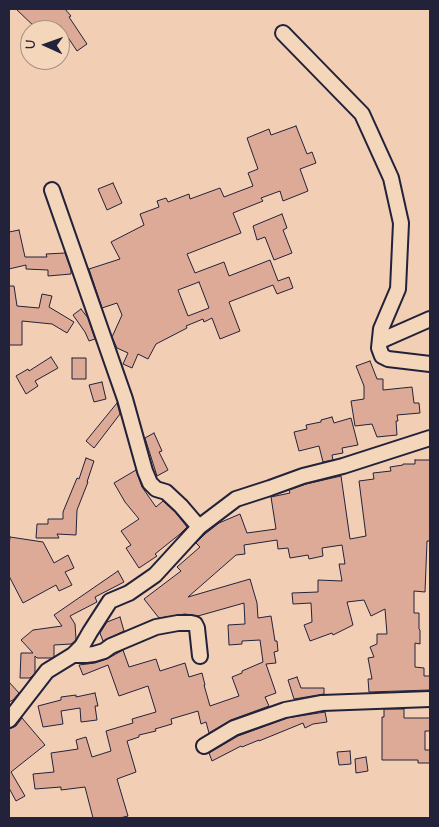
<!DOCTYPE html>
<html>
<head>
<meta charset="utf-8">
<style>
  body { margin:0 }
  #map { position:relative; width:439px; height:827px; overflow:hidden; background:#f2cfb4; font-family:"Comic Neue",sans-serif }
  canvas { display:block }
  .frame { position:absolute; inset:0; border:10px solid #22223b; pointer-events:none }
  .north { position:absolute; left:20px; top:20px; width:50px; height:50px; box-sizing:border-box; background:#f4d6ba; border:1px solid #a08e87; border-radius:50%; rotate:272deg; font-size:14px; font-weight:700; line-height:20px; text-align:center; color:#22223b }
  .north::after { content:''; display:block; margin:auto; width:18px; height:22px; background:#22223b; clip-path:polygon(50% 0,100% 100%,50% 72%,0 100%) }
</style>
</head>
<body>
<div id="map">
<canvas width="439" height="827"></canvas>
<div class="frame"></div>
<div class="north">U</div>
</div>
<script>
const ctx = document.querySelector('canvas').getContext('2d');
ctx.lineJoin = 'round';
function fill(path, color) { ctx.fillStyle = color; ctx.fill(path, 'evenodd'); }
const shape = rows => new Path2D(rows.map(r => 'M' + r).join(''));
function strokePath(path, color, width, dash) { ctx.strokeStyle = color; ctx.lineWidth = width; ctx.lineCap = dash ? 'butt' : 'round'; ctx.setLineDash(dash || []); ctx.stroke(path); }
const building = shape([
  [16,9,65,9,71,16,69,17,87,44,77,51,63,30,38,30,16,9],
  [296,126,307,154,312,152,316,163,300,169,308,191,283,201,280,191,261,198,263,201,233,213,241,233,187,254,195,273,224,262,229,276,270,260,278,281,289,277,293,288,277,294,273,285,229,302,240,331,220,339,212,318,204,322,203,319,186,326,187,328,156,344,148,359,138,354,132,368,123,364,128,353,117,348,112,337,122,315,117,303,102,308,89,269,120,259,111,242,144,225,140,214,159,207,157,201,166,198,168,202,189,194,190,199,220,188,224,197,253,186,248,173,258,169,247,138,269,129,271,135,296,126],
  [199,282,209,308,188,316,178,290,199,282],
  [113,183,122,203,107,210,98,189,113,183],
  [282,214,287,228,283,230,292,253,274,260,265,237,257,240,253,226,282,214],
  [19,230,25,257,47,257,46,254,65,253,71,270,71,274,48,276,48,270,26,269,26,265,9,269,9,232,19,230],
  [9,286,14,286,17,306,39,308,42,294,52,296,49,307,74,322,67,333,52,324,22,321,22,345,9,345,9,286],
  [81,309,88,318,95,339,89,341,85,332,73,315,81,309],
  [51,357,58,368,35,381,38,386,26,394,16,376,28,369,29,371,51,357],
  [72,358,86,358,86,379,72,379,72,358],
  [370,361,377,379,383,379,383,390,412,387,414,403,419,403,420,413,397,415,398,421,396,421,397,435,377,437,372,424,355,426,351,401,364,399,364,386,356,366,370,361],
  [102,382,106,399,94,402,89,385,102,382],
  [117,403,120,414,94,448,86,441,117,403],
  [332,417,334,423,351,418,358,445,342,448,343,453,332,455,333,460,323,462,319,446,299,451,294,432,307,429,306,425,321,422,321,420,332,417],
  [154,433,162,451,159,452,168,470,157,476,145,438,154,433],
  [86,458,94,461,87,482,88,482,77,510,76,535,57,534,59,538,36,538,37,524,48,524,48,519,63,519,63,512,77,478,79,479,86,458],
  [415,460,430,460,430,541,427,541,425,592,414,591,414,613,419,613,419,629,420,630,420,644,415,643,415,667,424,668,424,676,430,676,430,690,369,692,368,679,372,679,368,658,374,657,370,647,377,644,377,634,387,634,385,609,371,616,364,600,347,602,353,625,333,635,332,633,310,641,304,625,312,622,311,603,293,604,292,593,318,592,318,580,342,581,339,564,345,564,342,545,322,548,323,556,309,559,308,555,290,558,288,548,278,549,277,540,244,545,245,554,236,555,188,597,250,579,257,603,258,618,271,616,275,641,277,641,278,651,274,652,276,663,266,664,276,693,265,697,269,706,231,720,209,733,206,722,201,724,198,711,171,719,172,724,155,729,156,731,139,735,139,737,127,741,136,772,117,779,128,816,120,818,93,818,85,787,61,790,61,787,35,789,33,774,54,772,51,753,78,749,76,740,86,737,92,757,111,751,106,731,133,723,132,719,156,712,148,686,119,696,108,665,83,675,79,665,95,663,107,659,123,650,129,667,156,659,160,671,185,663,189,677,202,673,205,685,204,685,210,706,239,696,232,677,242,673,242,671,263,662,260,640,242,641,242,644,229,645,228,625,245,624,244,603,198,616,185,614,159,618,144,599,181,571,177,567,200,547,196,543,205,534,219,523,240,514,247,533,276,529,271,497,290,493,289,490,306,484,341,476,350,539,366,536,359,481,374,479,373,473,391,471,390,467,403,465,403,464,415,464,415,460],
  [136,470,142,487,156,507,163,501,175,512,187,527,180,534,155,554,157,556,139,568,126,548,131,545,121,531,139,519,125,502,114,483,136,470],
  [10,537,43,542,54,563,68,555,74,568,65,572,72,585,59,591,56,585,23,603,9,576,9,547,10,537],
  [118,571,124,582,95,597,97,602,70,616,75,624,76,639,75,641,71,644,54,645,54,657,52,658,37,658,35,656,35,673,30,678,20,678,21,653,33,653,21,640,33,630,62,626,54,615,118,571],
  [120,617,124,631,103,641,100,633,107,622,120,617],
  [297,677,301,688,324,688,324,694,294,699,288,680,297,677],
  [9,682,19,693,13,700,9,702,9,682],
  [95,693,98,706,95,706,97,720,81,722,80,708,61,711,63,724,43,727,38,706,61,700,61,697,76,695,76,697,95,693],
  [384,709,404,709,404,718,430,718,430,731,425,731,425,750,430,750,430,763,418,763,418,760,382,760,382,717,384,717,384,709],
  [325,712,327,722,313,724,305,728,303,723,259,741,259,740,242,747,241,746,212,761,209,753,238,736,287,718,325,712],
  [22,718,45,745,11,772,25,796,16,801,9,788,9,729,16,726,22,718],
  [350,751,351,764,339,765,337,752,350,751],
  [366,757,368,771,356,773,355,759,366,757]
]);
fill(building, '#ddaa97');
strokePath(building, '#22223b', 1);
const street = shape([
  [283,33,362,114,391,178,401,223,398,289,381,329,379,348,382,356,388,359,430,364],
  [52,190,125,399,145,471,150,483,156,489,166,492,181,506,199,527],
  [380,341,430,319],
  [73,655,86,655,94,654,104,651,111,646,156,627,178,623,191,623,195,624,197,628,200,656],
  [9,720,47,671,73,655,82,646,90,632,110,601,129,593,155,575,199,527,236,499,270,488,303,476,343,466,430,438],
  [204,746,234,728,285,710,322,703,430,699]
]);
strokePath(street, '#22223b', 18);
strokePath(street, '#f4d6ba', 14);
</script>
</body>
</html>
